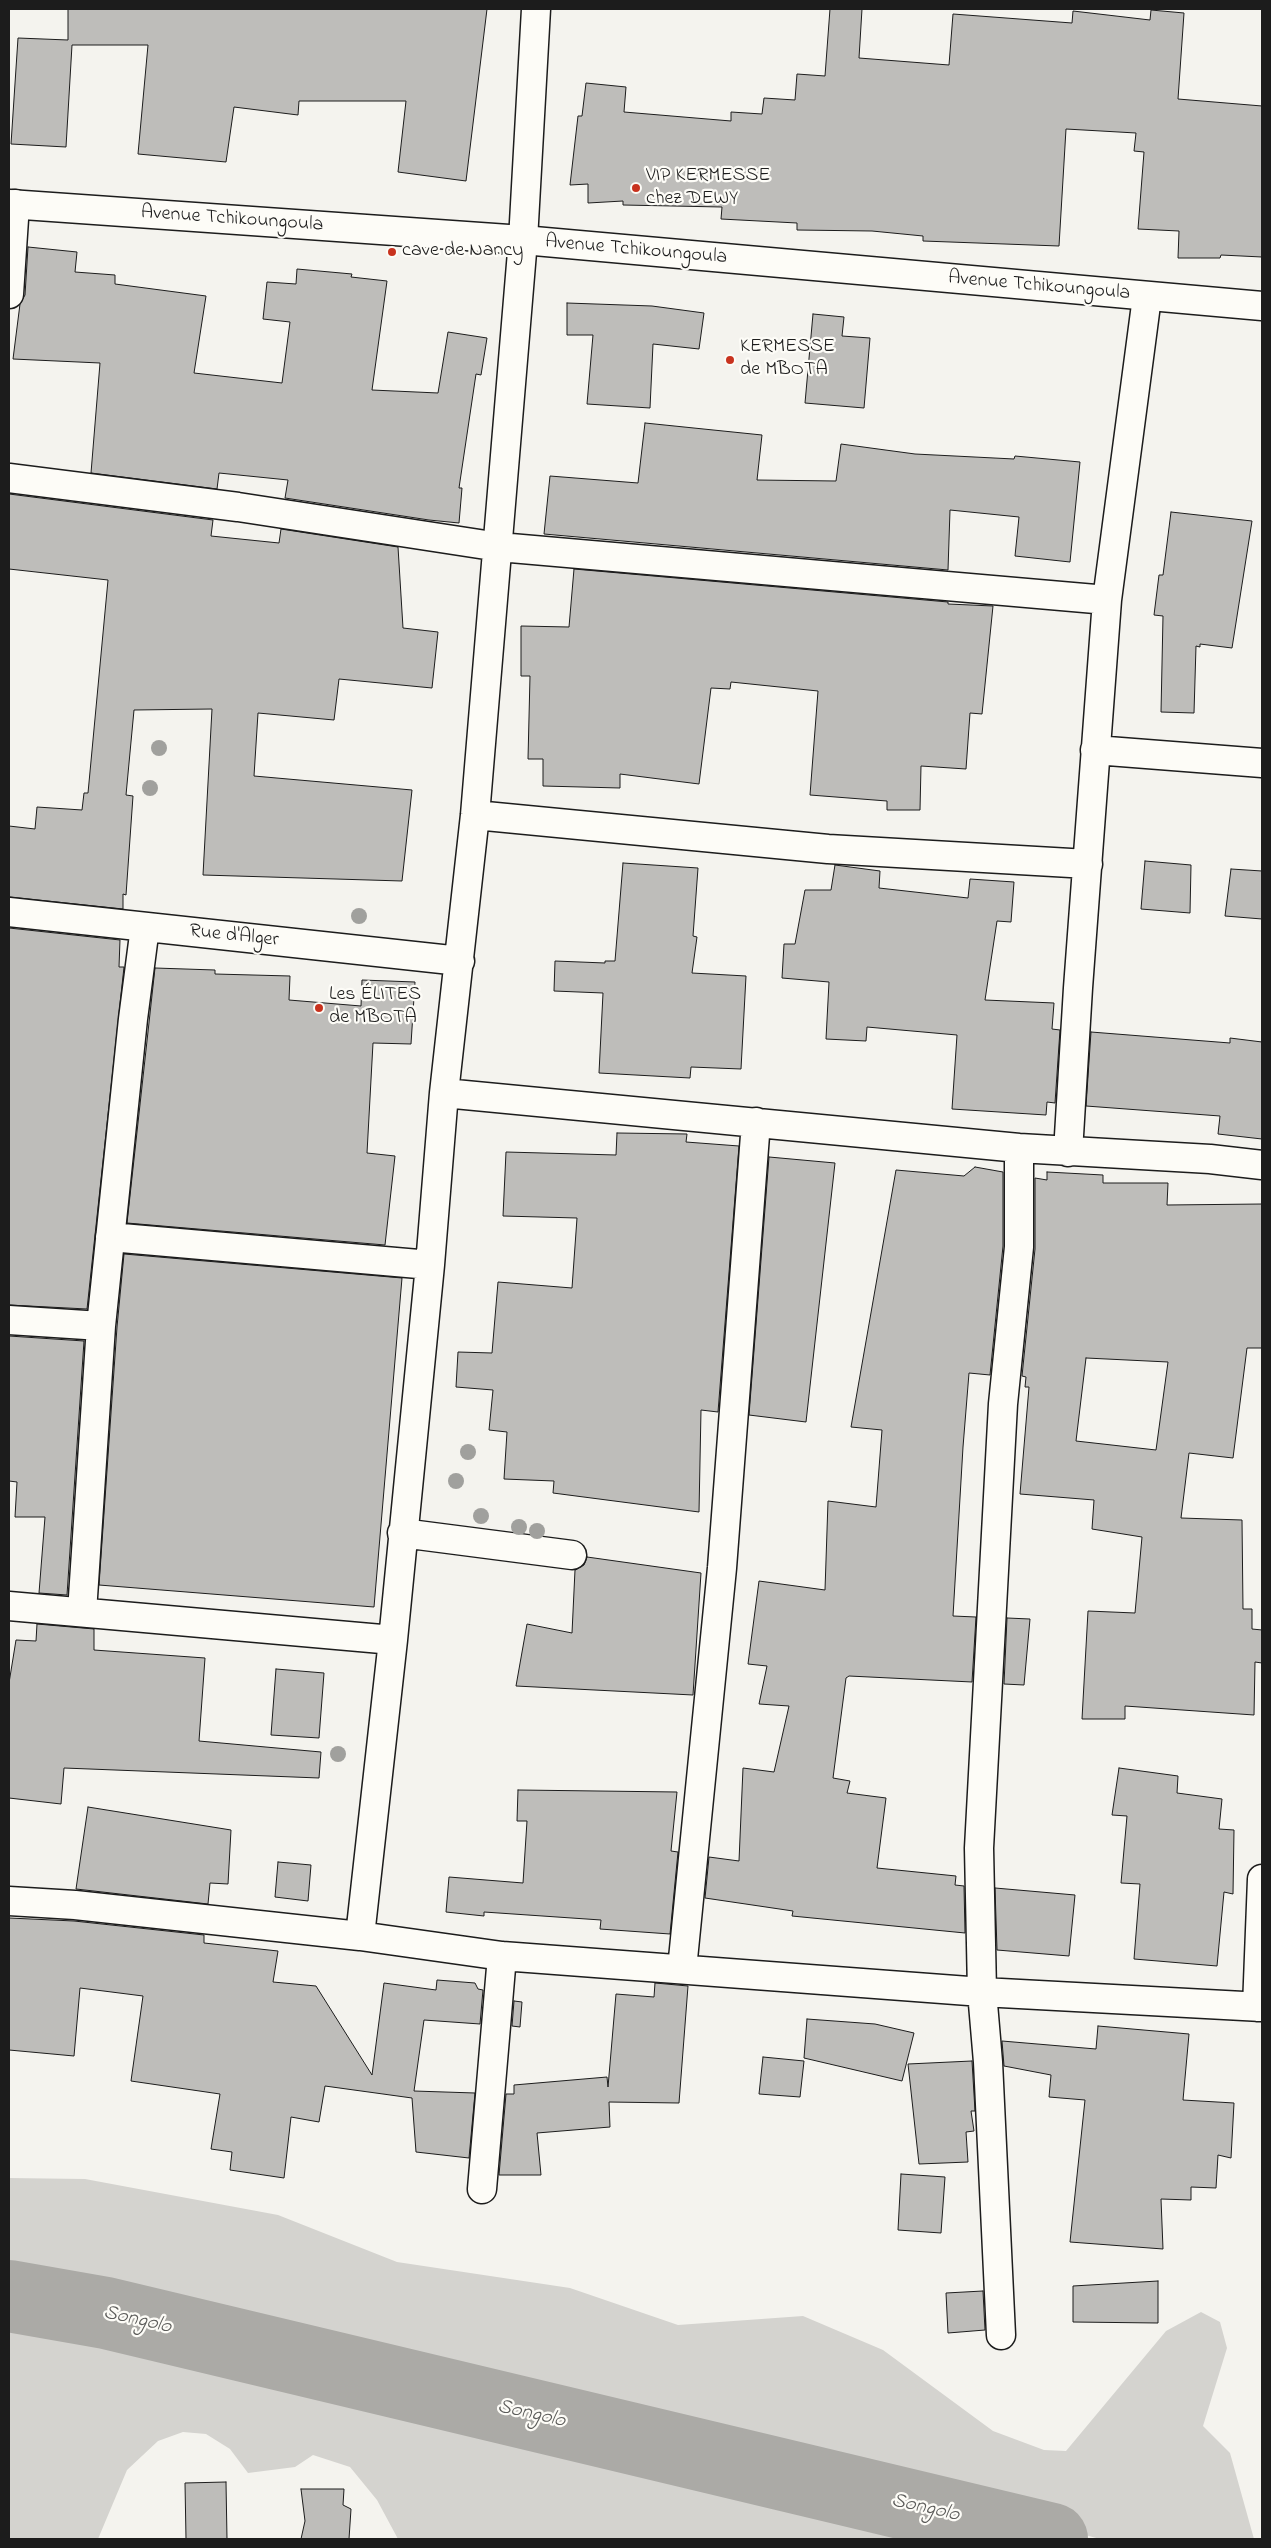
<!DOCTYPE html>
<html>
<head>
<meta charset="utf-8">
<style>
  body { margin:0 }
  #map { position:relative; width:1271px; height:2548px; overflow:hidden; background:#f4f3ee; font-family:"Indie Flower",sans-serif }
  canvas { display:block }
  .frame { position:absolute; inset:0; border:10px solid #1c1c1c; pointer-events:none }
</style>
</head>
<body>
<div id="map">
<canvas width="1271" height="2548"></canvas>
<div class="frame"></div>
</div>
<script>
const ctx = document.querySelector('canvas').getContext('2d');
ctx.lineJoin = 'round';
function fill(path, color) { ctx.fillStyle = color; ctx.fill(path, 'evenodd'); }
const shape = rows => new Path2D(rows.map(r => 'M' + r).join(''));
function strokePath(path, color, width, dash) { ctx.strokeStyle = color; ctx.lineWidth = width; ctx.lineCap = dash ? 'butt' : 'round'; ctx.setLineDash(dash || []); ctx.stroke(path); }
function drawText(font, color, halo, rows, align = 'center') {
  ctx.font = font + ' "Indie Flower",sans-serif'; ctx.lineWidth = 4.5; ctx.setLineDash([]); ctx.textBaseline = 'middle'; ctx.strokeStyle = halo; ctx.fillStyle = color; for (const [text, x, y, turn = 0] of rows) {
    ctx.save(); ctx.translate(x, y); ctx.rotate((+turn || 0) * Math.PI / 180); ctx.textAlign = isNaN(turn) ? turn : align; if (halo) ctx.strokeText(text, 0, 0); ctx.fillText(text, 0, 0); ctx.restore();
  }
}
fill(shape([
  [9,2178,85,2179,278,2215,397,2262,570,2288,678,2325,803,2316,883,2350,993,2431,1044,2450,1066,2451,1166,2331,1201,2312,1220,2322,1227,2348,1203,2426,1230,2453,1254,2539,1100,2539,843,2470,745,2459,421,2363,314,2347,232,2316,167,2310,91,2281,9,2276],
  [9,2309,282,2362,319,2378,483,2411,569,2448,606,2447,750,2473,811,2498,952,2525,996,2539,398,2539,377,2500,350,2467,313,2455,295,2467,248,2473,230,2449,206,2434,183,2432,158,2441,127,2470,98,2539,9,2539]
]), '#d4d3cf');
strokePath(shape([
  [9,2296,106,2313,1052,2539]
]), '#abaaa6', 72);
const building = shape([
  [68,9,487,9,466,181,398,172,406,101,299,101,298,115,234,107,226,162,138,154,148,45,72,45,66,147,11,144,18,38,68,40,68,9],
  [830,9,862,9,859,58,949,65,953,14,1072,23,1073,11,1150,20,1151,10,1184,13,1178,99,1262,106,1262,257,1221,255,1220,258,1178,258,1179,231,1138,229,1144,152,1134,151,1136,133,1066,129,1059,246,923,241,923,236,872,231,797,230,797,223,721,219,722,207,623,205,623,201,588,203,588,184,570,185,578,116,582,116,586,83,626,87,624,112,731,121,731,112,762,114,764,98,795,100,797,74,825,76,830,9],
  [28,247,77,252,75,272,115,275,115,284,206,296,194,373,282,383,290,322,263,319,267,282,296,284,297,269,352,274,351,277,387,281,372,390,438,393,448,332,487,338,481,375,476,374,459,488,462,488,459,523,429,520,285,498,288,480,219,473,217,489,91,473,100,363,13,359,20,304,25,295,28,247],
  [567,303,652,306,704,313,699,349,653,344,650,408,587,404,593,335,567,335,567,303],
  [813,314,844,317,842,336,870,338,864,408,805,403,813,314],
  [645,423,762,435,757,480,836,481,841,444,915,454,1014,459,1015,456,1080,462,1070,562,1015,556,1019,517,950,510,948,570,544,534,550,476,638,483,645,423],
  [9,494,213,520,211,536,279,543,281,529,398,547,403,628,438,632,432,688,339,679,334,720,258,713,254,776,412,790,402,881,203,875,212,709,134,710,126,795,133,796,126,895,123,894,123,909,9,897,9,826,35,829,37,807,82,810,84,793,88,793,108,580,9,569,9,494],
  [1171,512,1252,521,1232,648,1200,644,1200,647,1196,646,1194,713,1161,712,1163,616,1154,615,1159,575,1163,575,1171,512],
  [574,569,948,602,948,604,993,606,982,714,970,713,966,769,921,766,920,810,887,810,887,801,810,795,818,691,731,682,730,689,711,688,699,784,620,774,620,788,543,786,543,759,528,759,530,676,521,676,521,626,569,627,574,569],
  [1145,861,1191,865,1190,913,1141,909,1145,861],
  [623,863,698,868,693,936,697,937,692,973,746,976,741,1069,691,1067,690,1078,599,1073,603,993,554,991,555,961,605,963,605,961,615,961,623,863],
  [835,865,880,871,879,888,968,898,970,879,1014,882,1011,922,997,921,985,1000,1054,1003,1052,1029,1060,1030,1055,1103,1047,1102,1046,1115,952,1109,957,1035,867,1027,866,1041,826,1039,829,982,782,978,784,944,795,944,805,890,831,890,835,865],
  [1231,869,1262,871,1262,919,1225,916,1231,869],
  [9,928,120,940,119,967,124,967,87,1309,9,1305,9,928],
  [155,968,215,970,215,974,290,976,289,1000,361,1006,362,980,415,982,411,1044,373,1043,367,1153,395,1156,385,1245,127,1223,155,968],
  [1091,1032,1230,1043,1230,1038,1262,1042,1262,1139,1218,1134,1220,1116,1086,1106,1091,1032],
  [617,1133,687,1134,686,1142,739,1146,718,1412,701,1410,699,1512,553,1493,554,1481,504,1479,507,1432,489,1430,493,1390,456,1387,458,1352,492,1353,498,1282,572,1288,577,1218,503,1216,506,1152,616,1155,617,1133],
  [769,1157,835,1163,806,1422,749,1415,769,1157],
  [975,1167,1003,1172,1003,1246,990,1375,969,1373,963,1447,953,1616,976,1617,972,1682,849,1676,846,1678,833,1778,850,1781,847,1793,886,1798,877,1868,956,1876,955,1885,964,1886,965,1933,792,1916,793,1911,705,1898,709,1857,739,1861,743,1768,774,1772,789,1706,759,1704,767,1666,748,1664,759,1581,825,1590,828,1501,876,1507,882,1430,851,1427,896,1170,964,1176,975,1167],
  [1047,1172,1103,1175,1103,1183,1168,1183,1167,1205,1262,1204,1262,1348,1247,1348,1233,1458,1189,1453,1181,1518,1242,1520,1243,1609,1252,1609,1252,1629,1262,1630,1262,1663,1255,1662,1254,1715,1125,1706,1125,1719,1082,1719,1088,1611,1135,1613,1142,1537,1092,1529,1094,1500,1020,1494,1029,1387,1025,1387,1026,1377,1022,1376,1035,1249,1035,1178,1047,1180,1047,1172],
  [1086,1358,1168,1362,1156,1450,1076,1441,1086,1358],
  [124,1254,402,1278,374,1607,99,1585,117,1327,124,1254],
  [9,1336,84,1341,67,1595,39,1593,45,1517,15,1517,17,1482,9,1481,9,1336],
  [587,1557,701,1573,693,1695,516,1686,527,1624,572,1633,575,1570,584,1565,587,1557],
  [1007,1618,1030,1619,1024,1685,1004,1684,1007,1618],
  [37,1624,94,1629,94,1650,205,1658,199,1741,321,1752,319,1778,64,1768,61,1804,9,1798,9,1683,16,1640,36,1641,37,1624],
  [276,1669,324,1673,319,1738,271,1735,276,1669],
  [1119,1768,1178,1776,1177,1793,1222,1799,1219,1829,1234,1830,1233,1894,1224,1892,1217,1966,1134,1959,1140,1884,1121,1883,1127,1816,1112,1815,1119,1768],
  [518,1790,677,1792,671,1851,678,1852,670,1934,600,1929,601,1920,484,1912,484,1916,446,1912,449,1877,523,1883,527,1821,517,1821,518,1790],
  [88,1807,231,1830,228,1884,210,1883,208,1904,76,1889,88,1807],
  [278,1862,311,1865,308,1901,275,1897,278,1862],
  [995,1888,1075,1895,1069,1956,997,1950,995,1888],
  [9,1918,74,1921,204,1935,204,1943,278,1951,273,1982,316,1986,372,2075,384,1983,436,1990,437,1980,475,1983,478,1989,483,1990,480,2024,424,2020,414,2091,475,2093,469,2158,416,2152,412,2098,325,2086,319,2122,291,2117,284,2178,230,2170,232,2152,211,2149,220,2094,131,2081,143,1996,80,1988,74,2056,9,2050,9,1918],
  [655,1983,688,1986,679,2103,609,2102,610,2127,537,2133,541,2175,499,2175,506,2094,514,2094,514,2085,607,2077,608,2087,616,1994,654,1997,655,1983],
  [514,2001,522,2002,520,2027,512,2026,514,2001],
  [807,2019,875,2024,914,2033,902,2081,804,2058,807,2019],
  [1098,2026,1189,2034,1183,2100,1234,2103,1231,2158,1218,2155,1216,2188,1191,2187,1191,2200,1161,2199,1163,2249,1070,2242,1085,2100,1049,2097,1051,2075,1004,2066,1002,2041,1096,2049,1098,2026],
  [763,2057,804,2061,800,2097,759,2094,763,2057],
  [972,2061,975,2111,971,2111,974,2131,966,2132,968,2162,919,2164,908,2064,972,2061],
  [901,2174,945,2177,941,2233,898,2230,901,2174],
  [1158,2281,1158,2323,1073,2322,1073,2286,1158,2281],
  [983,2291,985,2330,948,2333,946,2293,983,2291],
  [226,2482,227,2539,186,2539,185,2483,226,2482],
  [301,2489,344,2489,343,2505,351,2509,349,2539,301,2539,305,2521,301,2489]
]);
fill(building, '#bebdba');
strokePath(building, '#1c1c1c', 1);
const street = shape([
  [9,294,15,204],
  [9,478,238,507,499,547,1107,600],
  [1095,750,1262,763],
  [475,815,828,849,1088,864],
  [9,912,460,961],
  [444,1093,1019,1148,1210,1159,1262,1165],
  [1068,1152,1078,988,1107,600,1147,297],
  [110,1237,430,1265],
  [9,1320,101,1326],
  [402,1533,572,1555],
  [9,1606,393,1640],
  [82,1612,101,1326,133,1019,145,927],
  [9,1901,75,1905,360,1936,502,1956,982,1992,1262,2007],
  [360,1936,393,1640,430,1265,444,1093,475,815,523,240,536,9],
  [682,1969,722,1568,756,1122],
  [1257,2007,1262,1879],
  [482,2189,502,1956],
  [1001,2335,988,2062,982,1992,979,1848,1003,1404,1019,1247,1019,1148]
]);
const secondary = shape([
  [9,204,523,240,1262,306]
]);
strokePath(street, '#1c1c1c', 31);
strokePath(secondary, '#1c1c1c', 31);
strokePath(street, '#fdfcf7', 28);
strokePath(secondary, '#fdfcf7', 28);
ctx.fillStyle = '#a0a09d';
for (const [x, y] of [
  [159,748],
  [150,788],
  [359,916],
  [468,1452],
  [456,1481],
  [481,1516],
  [519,1527],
  [537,1531],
  [338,1754]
]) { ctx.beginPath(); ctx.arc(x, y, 8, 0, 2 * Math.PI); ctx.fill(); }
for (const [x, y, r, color] of [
  [636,188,5,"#c8321e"],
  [392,252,5,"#c8321e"],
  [730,360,5,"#c8321e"],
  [319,1008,5,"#c8321e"]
]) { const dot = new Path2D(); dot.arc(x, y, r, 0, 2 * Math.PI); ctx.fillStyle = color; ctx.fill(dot); strokePath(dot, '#fdfcf7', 2); }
drawText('20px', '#1c1c1c', '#fdfcf7', [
  ["VIP KERMESSE",646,177],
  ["chez DEWY",646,200],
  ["cave de Nancy",402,252],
  ["KERMESSE",740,348],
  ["de MBOTA",740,371],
  ["Les ÉLITES",329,996],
  ["de MBOTA",329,1019]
], 'left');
drawText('20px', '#1c1c1c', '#fdfcf7', [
  ["Avenue Tchikoungoula",232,220,4],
  ["Avenue Tchikoungoula",636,251,5],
  ["Avenue Tchikoungoula",1039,287,5],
  ["Rue d'Alger",234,937,6]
]);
drawText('italic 21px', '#5c5c5a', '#fdfcf7', [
  ["Songolo",137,2321,13],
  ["Songolo",531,2415,13],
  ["Songolo",925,2509,13]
]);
</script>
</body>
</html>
